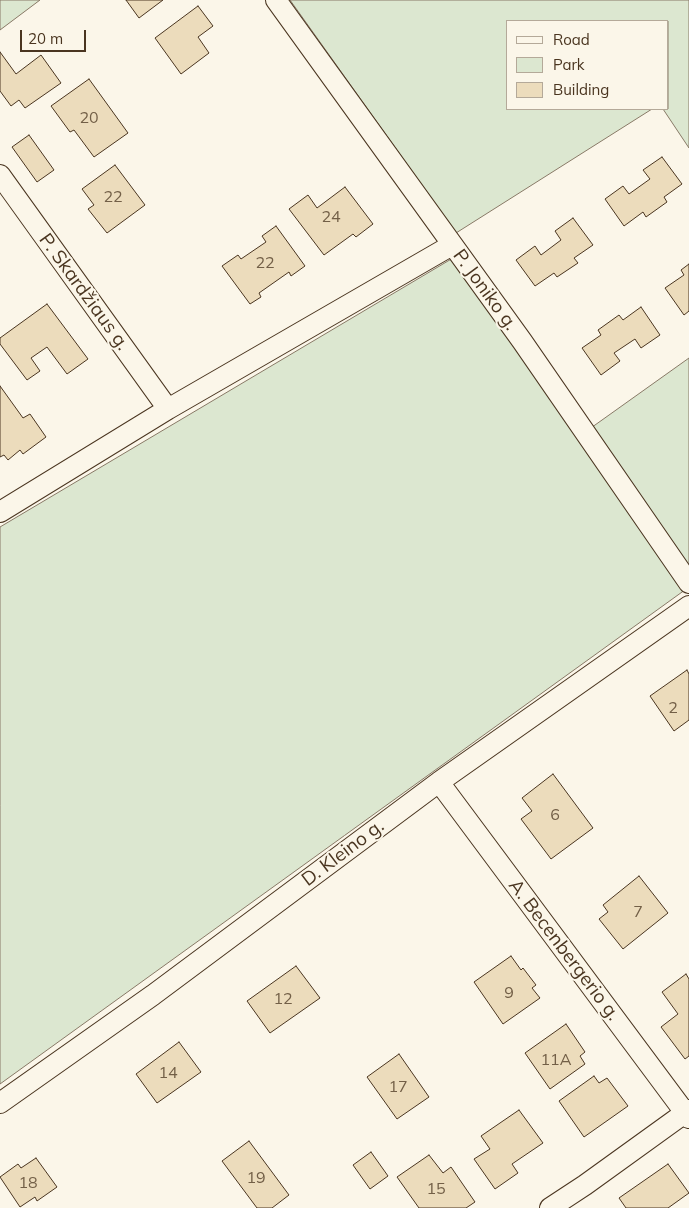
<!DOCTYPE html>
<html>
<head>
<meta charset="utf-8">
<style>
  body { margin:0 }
  #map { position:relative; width:689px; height:1208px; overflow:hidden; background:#fbf6e9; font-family:Mulish,sans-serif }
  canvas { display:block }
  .legend { position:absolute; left:506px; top:20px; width:162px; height:90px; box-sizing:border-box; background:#fbf6e9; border:1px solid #b4a999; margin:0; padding:6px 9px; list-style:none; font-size:15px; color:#4a3520 }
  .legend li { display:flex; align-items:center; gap:10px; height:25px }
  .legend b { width:25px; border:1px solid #b4a999 }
  .scale { position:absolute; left:20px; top:30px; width:66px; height:22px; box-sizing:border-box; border:2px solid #4a3520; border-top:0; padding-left:6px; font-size:15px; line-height:18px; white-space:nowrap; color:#4a3520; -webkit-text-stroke:4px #fbf6e9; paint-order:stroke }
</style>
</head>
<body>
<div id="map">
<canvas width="689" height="1208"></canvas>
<ul class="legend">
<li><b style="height:6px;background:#fbf6e9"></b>Road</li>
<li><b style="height:14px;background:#dce7d0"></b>Park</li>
<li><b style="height:14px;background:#ecdcbc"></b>Building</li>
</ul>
<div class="scale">20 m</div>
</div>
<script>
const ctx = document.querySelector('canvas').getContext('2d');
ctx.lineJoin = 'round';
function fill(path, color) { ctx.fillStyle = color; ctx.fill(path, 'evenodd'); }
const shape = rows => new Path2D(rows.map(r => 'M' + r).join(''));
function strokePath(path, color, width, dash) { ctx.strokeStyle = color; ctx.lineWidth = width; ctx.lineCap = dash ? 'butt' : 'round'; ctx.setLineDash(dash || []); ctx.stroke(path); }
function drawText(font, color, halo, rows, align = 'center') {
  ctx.font = font + ' Mulish,sans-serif'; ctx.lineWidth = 4; ctx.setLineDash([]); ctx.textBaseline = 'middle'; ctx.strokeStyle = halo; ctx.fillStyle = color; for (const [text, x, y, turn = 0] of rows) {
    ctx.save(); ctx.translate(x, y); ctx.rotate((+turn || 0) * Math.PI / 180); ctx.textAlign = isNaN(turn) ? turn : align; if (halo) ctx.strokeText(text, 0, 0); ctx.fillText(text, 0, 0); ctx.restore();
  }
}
const green = shape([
  [0,0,40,0,0,30,0,0],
  [290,0,689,0,689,148,663,109,668,109,668,21,508,21,508,109,652,109,456,233,290,0],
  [453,258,581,435,689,358,689,587,0,1084,0,527,453,258]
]);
fill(green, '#dce7d0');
strokePath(green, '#887966', 1);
const building = shape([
  [126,0,163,0,139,18,126,0],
  [198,6,213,26,198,37,209,53,181,74,155,38,198,6],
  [0,52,16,74,41,55,61,83,25,108,19,100,11,106,0,91,0,52],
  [89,79,128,133,94,157,74,130,70,132,51,106,89,79],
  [29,135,54,170,37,182,12,147,29,135],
  [662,157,682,184,664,197,667,202,646,217,643,212,624,226,605,199,623,186,629,194,650,179,643,170,662,157],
  [115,165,145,205,107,233,88,209,94,205,82,189,115,165],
  [345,187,373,224,356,237,353,234,324,255,289,209,308,195,317,208,345,187],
  [573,218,593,245,574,258,578,263,557,277,554,273,535,286,516,260,535,246,541,255,561,240,555,231,573,218],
  [276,226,305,266,291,276,289,272,259,293,261,297,250,304,222,266,238,255,241,259,266,242,262,236,276,226],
  [689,264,689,311,684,315,665,288,684,275,681,270,689,264],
  [47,304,88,359,67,374,47,347,31,358,40,371,27,380,0,344,0,338,47,304],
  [641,307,660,335,641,348,635,339,614,353,620,361,601,375,582,348,601,335,598,330,619,315,623,320,641,307],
  [0,386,23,418,30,414,46,437,23,454,20,450,8,460,4,455,0,457,0,386],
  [687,670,689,674,689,720,674,731,650,696,687,670],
  [553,774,593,828,551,859,521,819,532,811,522,798,553,774],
  [639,876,668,913,623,949,599,919,608,912,603,905,639,876],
  [511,956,521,970,523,968,536,985,532,988,540,998,503,1024,474,982,511,956],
  [296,966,320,998,270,1033,247,1001,296,966],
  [686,974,689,979,689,1056,685,1059,661,1027,678,1014,662,992,686,974],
  [566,1024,585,1052,580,1056,585,1064,550,1089,525,1053,566,1024],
  [179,1042,201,1072,157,1103,136,1074,179,1042],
  [399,1054,429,1097,397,1119,367,1077,399,1054],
  [594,1076,599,1083,607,1078,628,1106,584,1137,559,1101,594,1076],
  [519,1110,543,1143,512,1164,518,1173,495,1189,474,1159,490,1149,481,1136,519,1110],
  [249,1141,289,1195,272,1208,257,1208,222,1161,249,1141],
  [371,1152,388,1176,370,1189,353,1165,371,1152],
  [429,1155,443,1173,451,1167,475,1202,466,1208,419,1208,397,1177,429,1155],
  [36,1158,57,1187,37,1201,35,1197,20,1207,0,1177,18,1164,21,1168,36,1158],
  [668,1164,689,1193,668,1208,626,1208,619,1198,668,1164]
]);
fill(building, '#ecdcbc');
strokePath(building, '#4a3520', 1);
const minor = shape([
  [276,0,522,341,689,583],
  [0,175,168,409],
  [0,512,168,409,452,245],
  [439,782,689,1118],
  [0,1103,153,995,439,782,689,606],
  [550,1208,585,1185,689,1110]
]);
strokePath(minor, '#4a3520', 22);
strokePath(minor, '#fbf6e9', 20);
drawText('16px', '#725f47', null, [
  ["20",89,118],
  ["22",113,197],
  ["24",331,217],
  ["22",265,263],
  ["2",673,708],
  ["6",555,815],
  ["7",638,912],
  ["9",509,993],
  ["12",283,999],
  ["11A",556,1060],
  ["14",168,1073],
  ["17",398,1087],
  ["19",256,1178],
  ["18",28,1183],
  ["15",436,1189]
]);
drawText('19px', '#4a3520', '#fbf6e9', [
  ["P. Joniko g.",485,290,54],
  ["P. Skardžiaus g.",84,292,54],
  ["D. Kleino g.",343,853,-37],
  ["A. Becenbergerio g.",564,950,53]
]);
</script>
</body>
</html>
